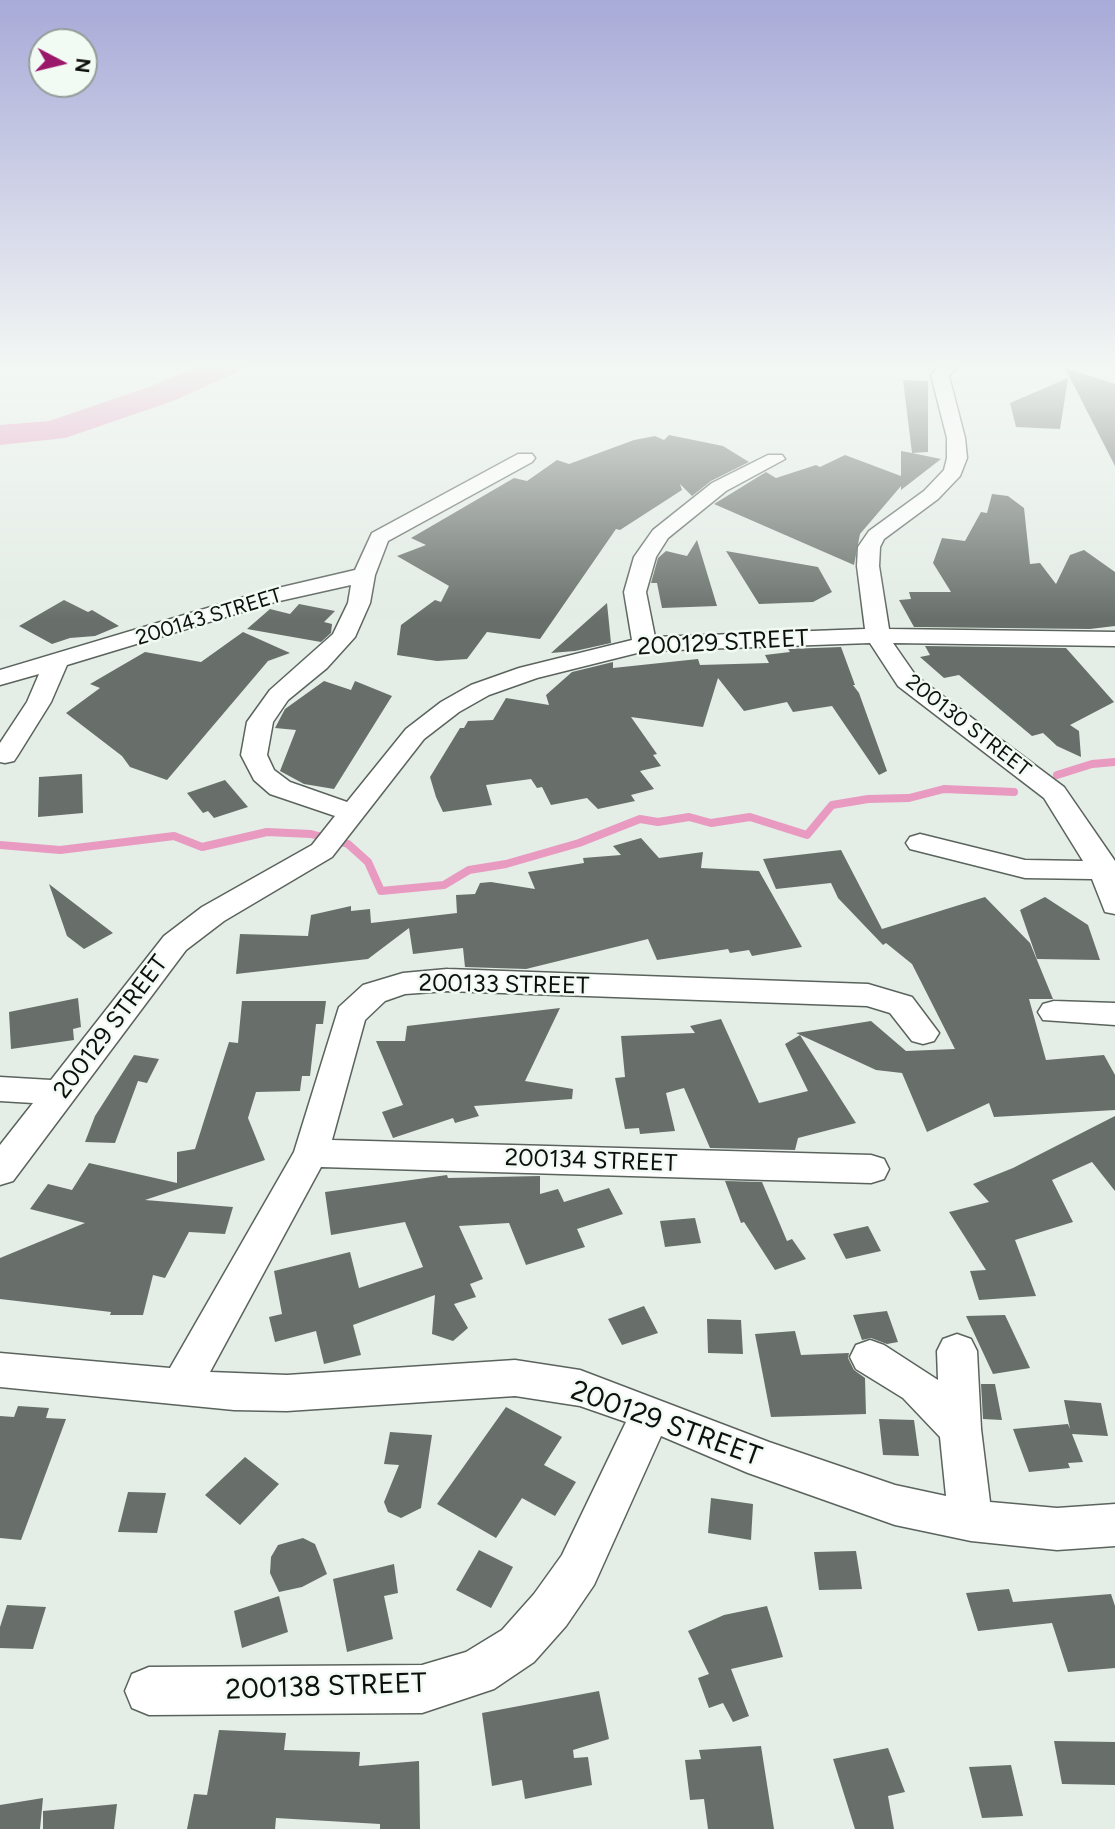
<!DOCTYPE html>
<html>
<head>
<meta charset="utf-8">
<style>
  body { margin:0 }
  #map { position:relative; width:1115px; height:1829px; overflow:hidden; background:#e4ede6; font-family:Figtree,sans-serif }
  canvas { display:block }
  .north { position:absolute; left:28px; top:28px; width:70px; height:70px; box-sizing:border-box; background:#f2faf4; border:2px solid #969c98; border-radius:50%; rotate:97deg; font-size:19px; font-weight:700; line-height:28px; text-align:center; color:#0d100d }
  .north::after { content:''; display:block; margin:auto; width:24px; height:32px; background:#9a176a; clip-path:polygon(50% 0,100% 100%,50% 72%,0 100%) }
</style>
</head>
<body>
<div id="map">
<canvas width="1115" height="1829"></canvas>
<div class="north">N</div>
</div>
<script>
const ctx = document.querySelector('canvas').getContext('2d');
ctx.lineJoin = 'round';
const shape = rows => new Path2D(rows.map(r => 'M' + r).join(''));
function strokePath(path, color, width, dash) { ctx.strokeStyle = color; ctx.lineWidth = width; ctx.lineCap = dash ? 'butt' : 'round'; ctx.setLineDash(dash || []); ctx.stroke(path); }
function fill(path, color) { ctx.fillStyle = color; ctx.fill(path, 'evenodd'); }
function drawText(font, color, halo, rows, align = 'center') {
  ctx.font = font + ' Figtree,sans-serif'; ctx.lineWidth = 5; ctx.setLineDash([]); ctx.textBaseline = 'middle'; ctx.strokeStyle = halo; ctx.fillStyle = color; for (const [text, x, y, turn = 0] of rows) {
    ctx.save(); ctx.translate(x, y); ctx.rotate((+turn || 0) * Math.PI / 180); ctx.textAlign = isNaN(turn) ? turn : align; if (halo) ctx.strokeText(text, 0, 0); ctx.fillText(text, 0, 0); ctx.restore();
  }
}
strokePath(shape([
  [1057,775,1092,764,1115,762],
  [0,845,60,850,174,836,202,847,267,832,311,834,348,844,368,862,381,891,444,885,469,870,506,864,579,843,640,819,658,822,689,817,711,823,750,817,807,835,832,805,868,799,909,798,944,789,1014,792]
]), '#e89ac1', 8);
fill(shape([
  [203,364,245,364,240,371,173,401,65,438,0,445,0,425,49,421,149,387,203,364]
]), '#e89ac1');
fill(shape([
  [1065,368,1115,384,1115,466],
  [1068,378,1060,429,1016,427,1010,403],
  [903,380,928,381,928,452,912,453,941,459,901,490,901,486,860,534,854,565,714,504,766,472,776,478,816,465,820,467,845,455,901,476,901,451,912,453],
  [669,435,723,446,749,462,711,481,692,496,680,484,682,490,620,530,616,529,540,639,487,632,467,659,437,661,397,655,401,625,435,600,441,602,449,586,397,556,426,545,411,538,514,478,527,481,557,460,569,464,634,440,655,436,664,440],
  [992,494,1008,496,1024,508,1030,564,1040,563,1056,584,1070,555,1084,550,1115,572,1115,626,1090,629,914,627,899,600,911,599,909,592,951,592,933,563,942,538,965,541,981,512,987,513],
  [697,540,717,606,662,608,657,583,651,583,658,558,666,551,687,556],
  [726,551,818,567,832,592,813,602,759,604],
  [64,600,88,612,92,610,119,626,95,636,70,638,52,644,19,626],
  [607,603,611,643,575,651,551,653],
  [299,604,335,611,324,622,332,624,331,633,321,642,247,629,270,609,290,614],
  [243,632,290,653,268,661,167,780,130,767,122,756,66,713,100,688,90,684,145,652,201,662],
  [925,646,1066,648,1114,702,1070,725,1079,731,1081,757,1057,746,1043,733,1032,736,959,675,944,678,920,657,930,655],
  [841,647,855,685,853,685,859,693,887,771,879,775,832,706,793,712,787,702,744,711,718,678,703,727,631,717,657,754,653,755,661,766,640,771,654,789,631,795,635,801,598,809,587,798,551,805,542,787,537,788,531,779,486,785,492,805,443,812,436,797,430,777,460,728,464,728,468,721,493,720,506,698,549,705,546,695,572,672,613,662,613,668,698,659,700,665,769,663,765,655,790,652,788,649],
  [324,681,351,690,355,681,392,696,334,789,304,784,280,771,296,730,275,728,285,709],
  [82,774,83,813,38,817,39,777],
  [225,780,248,807,214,818,208,811,203,813,187,793],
  [641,838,659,858,703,852,701,868,759,871,802,947,752,956,749,950,730,953,728,949,657,960,648,939,526,969,465,967,463,948,413,954,409,928,368,959,236,974,240,934,308,936,311,915,351,906,351,911,370,909,371,923,457,913,456,895,475,894,480,883,491,882,535,889,528,872,584,863,583,858,621,855,613,846],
  [841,850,882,929,985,897,1030,943,1053,999,1029,999,1046,1060,1104,1055,1115,1075,1115,1110,994,1117,989,1103,927,1132,902,1073,876,1070,796,1033,871,1021,906,1051,955,1049,912,964,886,943,883,945,838,898,831,883,776,889,763,859],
  [49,884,113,933,84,949,67,936],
  [1045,897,1088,925,1100,960,1037,959,1020,910],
  [78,998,81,1027,73,1029,74,1040,11,1049,9,1012],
  [242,1001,326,1001,323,1024,316,1024,310,1076,302,1076,300,1091,256,1092,248,1118,265,1160,145,1200,233,1207,225,1234,189,1232,165,1278,153,1275,143,1315,110,1315,111,1312,0,1299,0,1258,85,1223,30,1209,48,1184,72,1190,89,1163,177,1183,177,1152,195,1149,229,1042,238,1043],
  [560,1008,525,1081,573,1089,572,1099,474,1106,479,1116,455,1123,453,1118,393,1138,382,1112,403,1105,376,1041,405,1041,407,1026],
  [721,1019,759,1103,808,1091,785,1044,800,1035,856,1123,798,1138,795,1150,710,1148,684,1088,666,1093,675,1131,640,1134,639,1128,625,1129,615,1078,625,1077,621,1036,695,1033,690,1026],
  [134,1055,159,1059,147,1083,138,1081,115,1143,85,1142,95,1116],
  [1115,1116,1115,1191,1092,1162,1052,1180,1073,1222,1015,1240,1036,1296,979,1300,970,1271,986,1270,949,1212,989,1202,973,1184,1013,1168],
  [447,1175,448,1178,540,1176,540,1194,558,1189,564,1202,609,1188,623,1214,577,1229,585,1247,526,1265,509,1223,459,1226,483,1279,470,1284,476,1297,454,1304,468,1328,453,1341,432,1334,435,1295,353,1325,361,1355,324,1364,316,1331,275,1342,269,1317,282,1314,274,1271,350,1252,359,1288,423,1267,405,1222,331,1235,325,1192],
  [725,1181,762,1182,787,1241,792,1239,806,1259,775,1270,744,1222,741,1223],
  [695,1218,701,1243,665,1247,660,1221],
  [868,1226,881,1251,846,1259,833,1234],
  [644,1306,658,1333,622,1345,608,1319],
  [887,1311,898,1342,887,1344,871,1338,862,1340,853,1315],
  [1005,1315,1030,1368,993,1374,966,1316],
  [707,1319,741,1320,743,1354,708,1353],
  [795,1331,801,1355,849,1353,848,1358,854,1370,865,1378,866,1414,771,1417,755,1334],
  [981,1384,995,1384,1002,1420,983,1419],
  [1064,1400,1101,1403,1108,1436,1072,1434,1083,1462,1068,1463,1070,1468,1029,1472,1013,1429,1068,1424,1070,1429],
  [18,1406,49,1408,46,1418,66,1419,21,1540,0,1538,0,1416,14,1417],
  [506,1407,562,1437,544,1465,576,1482,555,1516,522,1498,496,1538,437,1504],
  [879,1419,914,1420,919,1456,883,1455],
  [390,1432,432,1435,421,1508,401,1518,388,1512,384,1502,399,1465,384,1464],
  [245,1457,279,1484,240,1525,205,1495],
  [128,1492,166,1493,157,1533,118,1532],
  [711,1498,753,1504,751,1540,708,1533],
  [303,1538,315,1544,327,1574,302,1587,279,1592,270,1573,271,1557,278,1545],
  [479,1550,513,1567,491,1608,456,1590],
  [856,1551,862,1589,819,1590,814,1552],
  [394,1564,398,1593,384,1596,393,1639,347,1652,333,1579],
  [1009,1589,1013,1602,1111,1594,1115,1606,1115,1668,1068,1672,1052,1623,978,1631,966,1593],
  [279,1596,288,1632,242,1648,234,1611],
  [7,1605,46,1607,33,1649,0,1648,0,1627],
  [767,1606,783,1657,731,1669,749,1716,733,1722,723,1703,709,1708,698,1678,709,1674,688,1631,724,1615],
  [599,1691,609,1739,573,1750,574,1758,588,1757,592,1785,525,1799,522,1780,492,1786,482,1713],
  [219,1730,286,1733,284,1750,360,1752,359,1766,419,1761,420,1829,380,1829,380,1824,276,1818,275,1829,187,1829,194,1794,207,1795],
  [1054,1741,1115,1742,1115,1785,1062,1784],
  [761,1746,774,1829,708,1829,704,1799,690,1800,685,1760,701,1759,699,1750],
  [888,1748,905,1792,888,1796,894,1829,855,1829,833,1759],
  [1011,1765,1023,1816,982,1818,969,1767],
  [43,1798,40,1829,0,1829,0,1805],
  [117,1804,114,1829,43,1829,43,1811]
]), '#686f6a');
const minor = shape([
  [941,364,960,364,949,376,965,438,967,458,960,476,938,499,884,539,880,547,879,566,889,629,1115,632,1115,646,893,643,916,676,1064,787,1115,861,1115,914,1105,912,1092,879,1025,878,910,849,906,843,910,837,920,834,1025,860,1083,861,1044,798,898,686,870,643,645,651,537,678,489,695,459,712,424,739,332,857,224,921,186,950,13,1181,0,1185,0,1145,33,1103,0,1101,0,1077,51,1080,164,936,202,907,312,845,335,816,270,794,254,780,241,755,247,722,270,690,333,634,348,603,351,585,275,602,67,665,51,702,18,755,14,761,5,763,0,762,0,743,27,702,39,674,0,685,0,670,261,592,355,570,372,533,518,454,532,454,535,458,532,462,388,541,375,575,370,603,355,637,327,668,288,700,273,722,267,755,274,770,290,782,347,802,406,729,441,702,471,685,519,668,632,640,624,592,634,557,653,530,712,483,768,455,782,455,785,459,726,491,668,538,656,557,646,592,655,637,865,629,857,566,858,547,869,531,924,491,944,470,947,458,947,438,931,375,941,364],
  [447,969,868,984,912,997,939,1033,934,1041,923,1044,912,1041,890,1013,867,1006,447,991,405,994,385,1001,365,1020,332,1140,871,1155,884,1159,889,1169,884,1179,871,1183,321,1167,210,1372,287,1375,515,1360,580,1370,769,1442,895,1485,946,1496,940,1437,903,1398,856,1369,850,1357,856,1345,870,1340,884,1345,938,1380,937,1351,943,1339,957,1334,971,1339,977,1351,981,1429,990,1502,1057,1508,1115,1504,1115,1546,1057,1550,971,1541,895,1525,748,1473,661,1436,594,1585,566,1626,534,1662,494,1689,422,1713,149,1715,132,1708,125,1691,132,1674,149,1667,422,1665,466,1652,502,1630,534,1594,562,1555,626,1422,580,1406,515,1396,287,1411,234,1410,0,1387,0,1353,170,1368,294,1152,339,1007,363,985,403,973,447,969],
  [1054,1001,1115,1003,1115,1025,1043,1020,1038,1012,1043,1004,1054,1001]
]);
strokePath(minor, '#5b635d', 3);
fill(minor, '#fff');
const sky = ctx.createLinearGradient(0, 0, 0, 620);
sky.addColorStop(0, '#a8aad8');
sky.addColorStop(0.59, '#f3f7f4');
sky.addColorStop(1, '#f3f7f400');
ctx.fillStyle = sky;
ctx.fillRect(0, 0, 1115, 620);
drawText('21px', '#0d100d', '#f2faf4', [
  ["200143 STREET",209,617,-17],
  ["200130 STREET",968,726,38]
]);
drawText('24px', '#0d100d', '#f2faf4', [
  ["200129 STREET",723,643,-3],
  ["200133 STREET",504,985,1],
  ["200129 STREET",111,1027,-53],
  ["200134 STREET",591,1161,2]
]);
drawText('28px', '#0d100d', '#f2faf4', [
  ["200129 STREET",666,1424,20],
  ["200138 STREET",326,1687,-2]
]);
</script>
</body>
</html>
